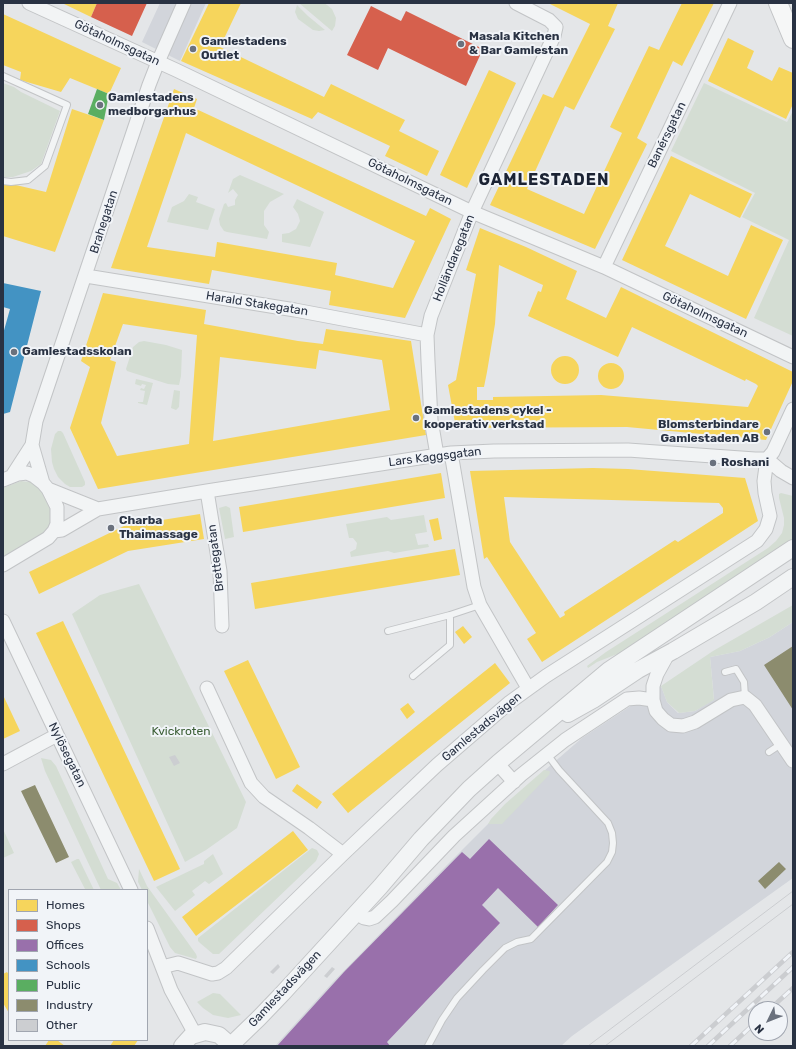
<!DOCTYPE html>
<html>
<head>
<meta charset="utf-8">
<style>
  body { margin:0 }
  #map { position:relative; width:796px; height:1049px; overflow:hidden; background:#e4e6e8; font-family:Rubik,sans-serif }
  canvas { display:block }
  .frame { position:absolute; inset:0; border:4px solid #293243; pointer-events:none }
  .legend { position:absolute; left:8px; top:889px; width:140px; height:152px; box-sizing:border-box; background:#f1f4f8; border:1px solid #a1a6b0; margin:0; padding:5px 7px; list-style:none; font-size:12px; color:#293243 }
  .legend li { display:flex; align-items:center; gap:8px; height:20px }
  .legend b { width:20px; border:1px solid #a1a6b0 }
  .north { position:absolute; left:748px; top:1001px; width:40px; height:40px; box-sizing:border-box; background:#f1f4f8; border:1px solid #a1a6b0; border-radius:50%; rotate:227deg; font-size:11px; font-weight:700; line-height:16px; text-align:center; color:#293243 }
  .north::after { content:''; display:block; margin:auto; width:14px; height:18px; background:#6a717d; clip-path:polygon(50% 0,100% 100%,50% 72%,0 100%) }
</style>
</head>
<body>
<div id="map">
<canvas width="796" height="1049"></canvas>
<div class="frame"></div>
<ul class="legend">
<li><b style="height:11px;background:#f6d55c"></b>Homes</li>
<li><b style="height:11px;background:#d6604d"></b>Shops</li>
<li><b style="height:11px;background:#9970ab"></b>Offices</li>
<li><b style="height:11px;background:#4393c3"></b>Schools</li>
<li><b style="height:11px;background:#5aae61"></b>Public</li>
<li><b style="height:11px;background:#8c8c6e"></b>Industry</li>
<li><b style="height:11px;background:#ccced1"></b>Other</li>
</ul>
<div class="north">N</div>
</div>
<script>
const ctx = document.querySelector('canvas').getContext('2d');
ctx.lineJoin = 'round';
function fill(path, color) { ctx.fillStyle = color; ctx.fill(path, 'evenodd'); }
const shape = rows => new Path2D(rows.map(r => 'M' + r).join(''));
function strokePath(path, color, width, dash) { ctx.strokeStyle = color; ctx.lineWidth = width; ctx.lineCap = dash ? 'butt' : 'round'; ctx.setLineDash(dash || []); ctx.stroke(path); }
function drawText(font, color, halo, rows, align = 'center') {
  ctx.font = font + ' Rubik,sans-serif'; ctx.lineWidth = 4; ctx.setLineDash([]); ctx.textBaseline = 'middle'; ctx.strokeStyle = halo; ctx.fillStyle = color; for (const [text, x, y, turn = 0] of rows) {
    ctx.save(); ctx.translate(x, y); ctx.rotate((+turn || 0) * Math.PI / 180); ctx.textAlign = isNaN(turn) ? turn : align; if (halo) ctx.strokeText(text, 0, 0); ctx.fillText(text, 0, 0); ctx.restore();
  }
}
fill(shape([
  [160,3,206,3,180,61,142,42],
  [793,622,793,878,572,1036,561,1046,275,1046,333,982,447,865,521,791,582,738,661,686,667,702,678,713,695,711,714,699,710,657,740,651,770,637]
]), '#d2d5db');
fill(shape([
  [299,3,324,3,327,5,332,9,336,18,335,26,332,31],
  [297,5,308,16,325,30,319,31,313,30,298,19,295,12],
  [3,83,14,87,21,92,60,111,41,164,31,171,13,177,3,177],
  [704,83,787,122,793,111,793,336,754,318,789,240,742,217,755,193,671,151],
  [240,175,284,194,270,202,264,211,264,225,269,232,267,239,227,232,224,231,220,225,219,219,224,204,226,203,228,207,235,205,235,200,238,195,233,189,228,193,233,179],
  [189,194,198,197,196,202,215,209,208,230,167,222,172,207,184,201],
  [297,199,324,212,310,247,282,242,282,234,289,233,296,229,300,221,298,214,293,207],
  [144,341,166,345,182,350,181,376,179,385,168,384,127,371,126,369,133,347,139,342],
  [136,379,153,383,147,405,138,403,138,402,143,402,145,391,140,390,141,388,144,389,146,385,142,384,141,386,135,384],
  [174,390,180,391,179,407,176,410,171,408],
  [58,431,61,431,63,433,85,482,85,485,82,487,70,487,65,484,58,477,54,469,52,462,51,449,55,434],
  [21,481,30,482,40,488,52,510,51,522,48,529,42,535,3,558,3,488],
  [781,493,793,496,793,539,625,651,597,662,588,668,587,666,606,652,768,548,776,541,782,533,784,525,784,518,779,498,779,494],
  [226,506,230,508,234,537,225,539,219,508],
  [424,515,427,532,415,534,418,545,428,544,429,547,394,553,388,551,351,557,350,552,356,549,357,543,353,538,349,538,346,524,387,517,391,520],
  [139,584,246,802,237,828,206,850,185,862,72,614,100,595],
  [793,605,793,622,770,637,740,651,710,657,714,700,695,711,679,713,667,702,661,686,713,651],
  [41,758,51,760,56,766,108,879,117,883,121,890,101,890,45,771],
  [544,770,549,771,550,772,549,775,502,824,488,824,491,819,505,804],
  [3,829,14,853,3,858],
  [312,848,317,850,319,854,316,861,219,954,213,954,200,943,198,941,198,938],
  [213,854,223,874,209,884,205,881,192,891,195,895,175,911,156,887,204,864,204,861],
  [77,859,79,859,94,890,85,889,71,862],
  [139,869,147,886,196,954,197,957,196,959,175,953,170,947,147,901,147,890,142,890,138,882],
  [213,993,220,994,241,1015,228,1018,213,1015,203,1008,197,1002]
]), '#d4ddd3');
fill(shape([
  [62,3,97,3,91,17],
  [209,3,241,3,220,47,324,97,331,84,405,120,399,131,439,151,427,176,385,156,390,146,318,112,312,119,181,61],
  [548,3,618,3,608,26,615,29,574,110,565,106,527,189,584,214,622,133,610,127,649,46,659,50,682,3,714,3,682,66,673,61,637,138,647,144,595,249,490,205,543,94,553,98,590,24],
  [3,14,121,68,109,94,70,78,61,92,20,80,21,72,3,65],
  [728,38,754,51,747,68,772,81,779,67,793,73,793,104,786,119,708,81],
  [489,70,516,83,467,188,440,175],
  [174,89,197,99,194,108,426,216,430,208,451,219,405,318,329,305,331,291,212,270,209,284,111,268],
  [186,133,415,241,393,288,335,275,337,263,217,242,215,257,147,247],
  [72,109,104,120,55,252,3,236,3,183,7,183,46,192],
  [671,156,752,194,740,218,690,194,665,246,728,276,751,225,783,240,746,319,622,260],
  [480,228,526,247,577,271,566,299,606,318,621,287,793,372,793,381,766,440,627,427,456,428,448,385,456,380,476,274,466,270],
  [499,265,543,285,541,292,538,291,528,316,618,357,632,327,745,381,746,379,756,384,758,386,748,407,601,395,493,397,493,400,477,400,477,387,484,387,487,372,495,324],
  [103,293,206,310,204,324,298,341,323,344,326,329,411,341,426,435,98,489,70,428,90,367,81,361],
  [123,324,197,335,189,444,117,456,101,423,116,362,110,360],
  [319,350,382,360,390,410,213,441,220,357,316,369],
  '551 370a14 14 0 1 1 28 0a14 14 0 1 1-28 0Z',
  '598 376a13 13 0 1 1 26 0a13 13 0 1 1-26 0Z',
  [593,468,628,469,745,478,758,521,542,662,527,639,536,633,487,557,484,559,470,471],
  [504,497,719,503,723,508,723,513,678,542,675,540,564,612,565,615,560,618,510,542],
  [441,473,445,498,243,532,239,507],
  [200,514,204,539,128,551,39,594,29,572,124,526],
  [438,518,442,539,434,541,429,520],
  [455,549,460,575,255,609,251,583],
  [63,621,180,869,154,881,36,633],
  [463,626,472,637,464,644,455,632],
  [248,660,300,767,276,779,224,671],
  [495,663,510,683,348,813,332,794],
  [3,695,20,731,3,739],
  [408,703,415,712,407,719,400,709],
  [297,784,322,802,317,809,292,791],
  [293,831,308,850,196,936,182,917],
  [7,972,9,975,9,1013,3,1003,3,974],
  [49,1040,57,1040,65,1046,45,1046],
  [114,1040,138,1040,134,1046,110,1046]
]), '#f6d55c');
fill(shape([
  [97,3,147,3,132,36,91,17],
  [371,6,401,21,406,11,483,49,466,86,388,48,378,70,347,55]
]), '#d6604d');
fill(shape([
  [489,839,558,905,538,927,498,888,482,905,500,923,387,1042,390,1046,277,1046,344,972,462,852,470,859]
]), '#9970ab');
fill(shape([
  [3,283,41,291,10,412,3,414,3,334,10,309,3,307]
]), '#4393c3');
fill(shape([
  [97,89,109,94,104,120,88,114]
]), '#5aae61');
fill(shape([
  [793,646,793,710,764,665],
  [35,785,69,857,56,863,21,791],
  [779,862,786,869,765,889,758,881]
]), '#8c8c6e');
fill(shape([
  [175,755,180,763,174,766,169,757],
  [278,964,280,967,273,974,270,972],
  [332,967,335,969,327,978,324,976]
]), '#ccced1');
const service = shape([
  [3,76,67,105,45,166,28,180,11,182,3,181],
  [388,631,450,615,480,605],
  [725,672,736,669,744,682,745,697],
  [413,676,450,645,450,615],
  [769,752,781,744],
  [428,1046,442,1020,457,998,483,970,505,948,517,942,531,939,607,862,612,852,613,843,612,833,608,823,559,770,547,754]
]);
const minor = shape([
  [29,3,176,70,472,212,604,267,793,357],
  [604,267,730,3],
  [86,276,295,310,427,335],
  [32,445,43,483],
  [451,453,474,587,480,605,528,688],
  [437,455,431,420,428,361,427,335,431,316,472,212,554,36,556,27,549,20,516,3],
  [12,476,32,445,36,421,149,85,158,62,184,3],
  [3,480,18,474,27,473,34,476,43,483,48,489,57,507,57,524,54,531,48,538,3,565],
  [48,489,98,509],
  [207,491,220,571,222,626],
  [54,531,62,530,98,509,207,491,451,453,494,451,628,450,755,459,767,459,781,471,793,478],
  [3,621,131,890],
  [668,654,657,674,653,686,653,700,656,711,663,719,671,725,683,726,695,722,731,700,745,697,755,705,793,761],
  [207,688,251,783,264,797,309,828,343,854],
  [497,763,514,782],
  [3,764,57,735],
  [356,913,364,918,369,919,375,917,392,901,454,836,521,775,565,740,627,699,639,698,653,700],
  [147,928,171,990,195,1034],
  [162,967,178,963,212,974,218,973,226,968,343,854,437,765,510,702,546,676,757,541,766,529,770,516,765,493,764,481,767,459,773,452,793,409]
]);
const tertiary = shape([
  [568,714,593,700,638,670,673,651,756,602,793,577],
  [182,1046,191,1036,205,1032,219,1035,227,1042,230,1046],
  [230,1046,259,1018,282,994,380,887,421,839,469,789,498,763,609,670,793,548]
]);
const secondary = shape([
  [778,3,793,39]
]);
strokePath(service, '#c2c4c6', 8);
strokePath(minor, '#c2c4c6', 15);
strokePath(tertiary, '#c2c4c6', 18);
strokePath(secondary, '#c2c4c6', 20);
strokePath(service, '#f2f4f5', 6);
strokePath(minor, '#f2f4f5', 13);
strokePath(tertiary, '#f2f4f5', 16);
strokePath(secondary, '#f6f7f7', 18);
strokePath(shape([
  [588,1046,793,891],
  [605,1046,793,904]
]), '#cbcdd0', 1);
const rail = shape([
  [770,1009,793,988],
  [691,1046,793,952],
  [708,1046,793,967],
  [730,1046,756,1022]
]);
strokePath(rail, '#cbcdd0', 4.5);
strokePath(rail, '#f1f4f8', 3, [9]);
for (const [x, y, r, color] of [
  [461,44,4,"#6a717d"],
  [193,49,4,"#6a717d"],
  [100,105,4,"#6a717d"],
  [14,352,4,"#6a717d"],
  [416,418,4,"#6a717d"],
  [767,432,4,"#6a717d"],
  [713,463,4,"#6a717d"],
  [111,528,4,"#6a717d"]
]) { const dot = new Path2D(); dot.arc(x, y, r, 0, 2 * Math.PI); ctx.fillStyle = color; ctx.fill(dot); strokePath(dot, '#f1f4f8', 1.5); }
drawText('bold 12px', '#293243', '#f1f4f8', [
  ["Masala Kitchen",469,37],
  ["& Bar Gamlestan",469,51],
  ["Gamlestadens",201,42],
  ["Outlet",201,56],
  ["Gamlestadens",108,98],
  ["medborgarhus",108,112],
  ["Gamlestadsskolan",22,352],
  ["Gamlestadens cykel -",424,411],
  ["kooperativ verkstad",424,425],
  ["Blomsterbindare",759,425,"right"],
  ["Gamlestaden AB",759,439,"right"],
  ["Roshani",721,463],
  ["Charba",119,521],
  ["Thaimassage",119,535]
], 'left');
drawText('12px', '#293243', '#f1f4f8', [
  ["Götaholmsgatan",117,43,25],
  ["Banérsgatan",667,135,-64],
  ["Götaholmsgatan",410,182,26],
  ["Brahegatan",104,222,-72],
  ["Holländaregatan",454,258,-68],
  ["Harald Stakegatan",257,304,9],
  ["Götaholmsgatan",705,315,25],
  ["Lars Kaggsgatan",435,457,-7],
  ["Brettegatan",216,558,-97],
  ["Gamlestadsvägen",482,727,-40],
  ["Nylösegatan",67,755,64],
  ["Gamlestadsvägen",285,989,-47]
]);
drawText('12px', '#3c5f36', '#f1f4f8', [
  ["Kvickroten",181,732]
]);
ctx.letterSpacing = '1px';
drawText('bold 16px', '#1b2334', '#f1f4f8', [
  ["GAMLESTADEN",544,180]
]);
ctx.letterSpacing = '0px';
</script>
</body>
</html>
